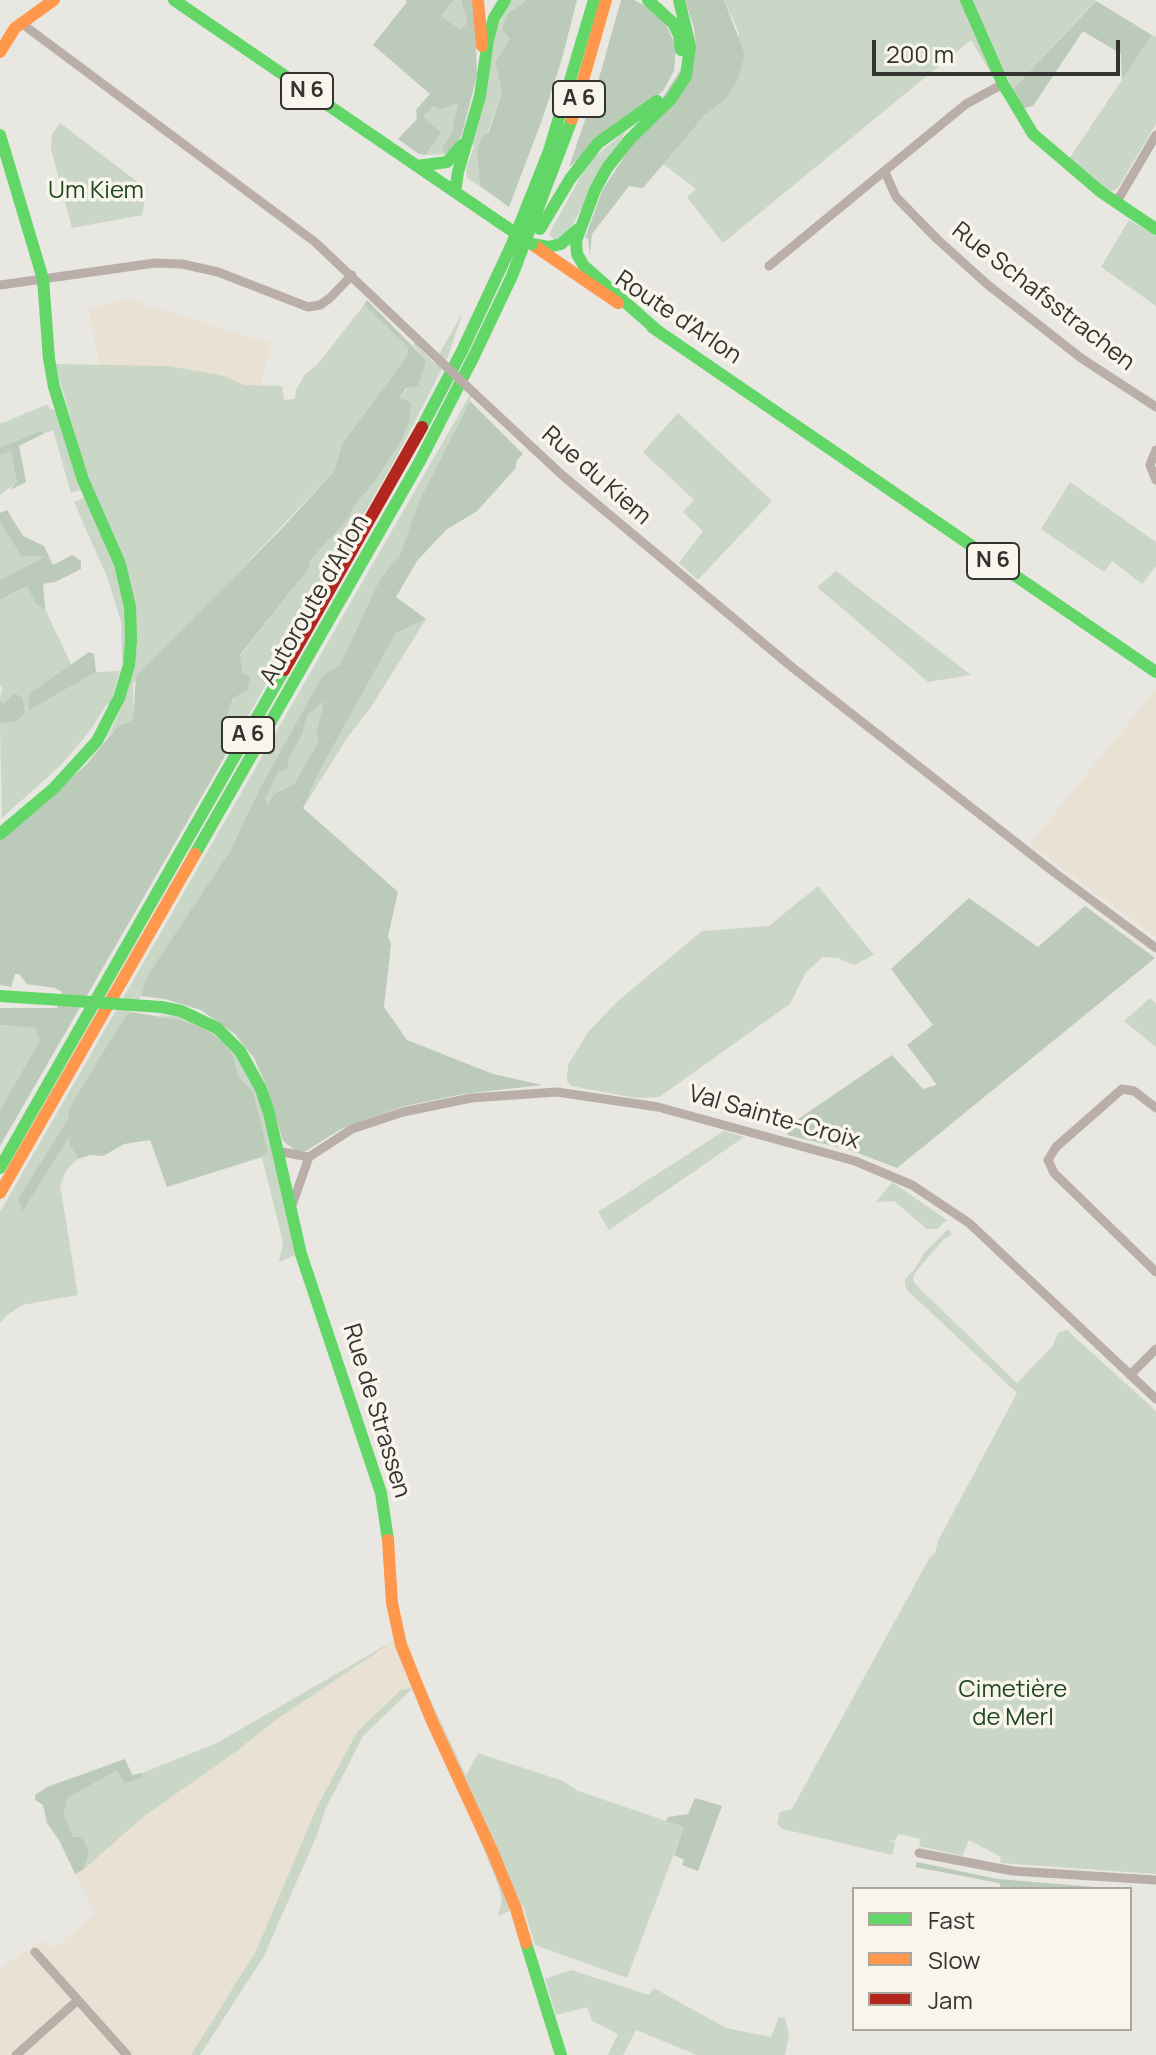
<!DOCTYPE html>
<html>
<head>
<meta charset="utf-8">
<style>
  body { margin:0 }
  #map { position:relative; width:1156px; height:2055px; overflow:hidden; background:#e8e7e2; font-family:Manrope,sans-serif }
  canvas { display:block }
  .legend { position:absolute; left:852px; top:1887px; width:280px; height:144px; box-sizing:border-box; background:#f8f5ec; border:2px solid #aaa7a1; margin:0; padding:10px 14px; list-style:none; font-size:24px; color:#353330 }
  .legend li { display:flex; align-items:center; gap:16px; height:40px }
  .legend b { width:40px; border:2px solid #aaa7a1 }
  .scale { position:absolute; left:872px; top:40px; width:248px; height:36px; box-sizing:border-box; border:4px solid #353330; border-top:0; padding-left:10px; font-size:24px; line-height:28px; white-space:nowrap; color:#353330; -webkit-text-stroke:6px #f8f5ec; paint-order:stroke }
</style>
</head>
<body>
<div id="map">
<canvas width="1156" height="2055"></canvas>
<ul class="legend">
<li><b style="height:10px;background:#63d668"></b>Fast</li>
<li><b style="height:10px;background:#ff974d"></b>Slow</li>
<li><b style="height:10px;background:#b3261e"></b>Jam</li>
</ul>
<div class="scale">200 m</div>
</div>
<script>
const ctx = document.querySelector('canvas').getContext('2d');
ctx.lineJoin = 'round';
function fill(path, color) { ctx.fillStyle = color; ctx.fill(path, 'evenodd'); }
const shape = rows => new Path2D(rows.map(r => 'M' + r).join(''));
function strokePath(path, color, width, dash) { ctx.strokeStyle = color; ctx.lineWidth = width; ctx.lineCap = dash ? 'butt' : 'round'; ctx.setLineDash(dash || []); ctx.stroke(path); }
function drawText(font, color, halo, rows, align = 'center') {
  ctx.font = font + ' Manrope,sans-serif'; ctx.lineWidth = 7; ctx.setLineDash([]); ctx.textBaseline = 'middle'; ctx.strokeStyle = halo; ctx.fillStyle = color; for (const [text, x, y, turn = 0] of rows) {
    ctx.save(); ctx.translate(x, y); ctx.rotate((+turn || 0) * Math.PI / 180); ctx.textAlign = isNaN(turn) ? turn : align; if (halo) ctx.strokeText(text, 0, 0); ctx.fillText(text, 0, 0); ctx.restore();
  }
}
fill(shape([
  [128,299,272,344,260,386,244,385,225,376,169,366,99,365,89,309],
  [1156,689,1156,937,1030,844],
  [395,1640,412,1688,357,1732,317,1807,256,1951,191,2055,0,2055,0,1968,44,1940,53,1949,96,1914,75,1874,84,1869,143,1817,234,1753,277,1719]
]), '#e9e1d4');
fill(shape([
  [454,0,461,0,467,23,461,30,441,16],
  [510,0,527,0,508,14,510,39,495,62,502,92,488,132,477,152,480,186,467,178,466,169,474,146,472,145,492,40],
  [724,0,1096,0,1013,89,1007,76,995,80,971,40,723,243,687,197,696,189,663,164,704,116,725,100,739,33],
  [1152,35,1156,37,1156,124,1119,186,1114,191,1108,190,1069,159],
  [458,103,452,131,442,149,445,154,425,155,440,133,422,118,433,106],
  [60,123,147,189,142,215,72,228,51,149,52,134],
  [626,131,567,234,555,240,549,234,589,161],
  [1129,220,1156,236,1156,306,1101,267],
  [364,305,408,347,407,356,342,444,335,470,133,683,133,718,130,722,118,726,106,739,118,716,128,688,136,642,133,597,90,486,55,364,169,366,225,376,244,385,282,386,284,400,295,399,296,390,305,374,317,365],
  [463,312,447,359,396,458,224,758,223,726,243,673,240,656,309,568,311,559,345,523,355,505,378,477,401,441,400,399,426,360,413,345,415,343,434,363],
  [474,388,470,401,418,503,399,558,390,566,378,583,340,665,322,676,259,790,230,851,149,975,141,996,131,1012,124,1018,69,1108,68,1119,18,1199,22,1211,72,1131,69,1144,78,1159,67,1169,60,1185,78,1295,22,1305,6,1316,0,1323,0,1212],
  [48,404,49,409,56,410,80,490,71,493,53,430,43,434,42,430,0,448,0,424],
  [678,413,772,501,698,580,679,563,703,531,683,512,694,500,643,452],
  [11,450,17,483,0,495,0,455],
  [1070,482,1156,542,1156,566,1142,584,1112,561,1104,572,1041,529],
  [84,498,106,542,121,583,127,630,125,661,122,662,121,622,108,579,74,502],
  [0,522,21,556,48,555,0,580],
  [836,571,971,675,928,682,817,587],
  [28,586,36,604,45,609,72,666,29,694,30,709,96,672,120,671,110,705,107,704,90,731,60,766,2,818,0,723,16,722,22,697,14,693,3,704,0,700,2,687,0,686,0,600],
  [426,619,371,707,347,738,303,808,320,770,396,633],
  [325,700,316,735,319,741,294,784,274,794,268,806,264,799,278,771,302,735,307,716],
  [818,886,874,955,854,965,838,958,823,957,806,972,790,1004,659,1097,636,1098,571,1086,567,1081,568,1065,588,1032,620,999,702,931,769,926],
  [1150,998,1156,1004,1156,1047,1124,1021],
  [157,1015,183,1017,210,1030,237,1055,257,1093,263,1112,295,1255,279,1262,283,1242,262,1157,268,1151,253,1092,239,1077,233,1055,203,1028],
  [0,1025,36,1028,40,1040,0,1110],
  [724,1131,744,1137,609,1230,598,1212],
  [892,1182,947,1220,937,1229,927,1229,894,1201,876,1202],
  [948,1229,952,1234,943,1240,917,1270,913,1277,914,1283,1017,1383,1052,1347,1058,1333,1067,1330,1156,1411,1156,1874,1000,1863,1001,1857,969,1840,962,1856,919,1846,921,1839,898,1834,895,1841,888,1840,895,1843,892,1855,783,1829,777,1824,780,1812,792,1809,930,1557,935,1553,938,1541,1017,1393,908,1291,905,1285,905,1279,914,1270,924,1253],
  [405,1637,419,1675,466,1776,478,1753,563,1781,578,1791,684,1827,627,1978,535,1945,523,1906,507,1902,510,1911,498,1916,502,1901,499,1887,461,1793,412,1689,363,1736,325,1810,317,1835,264,1956,200,2055,191,2055,256,1951,317,1807,357,1732,401,1690,412,1688,395,1640,277,1719,234,1753,143,1817,84,1869,89,1852,83,1837,73,1837,64,1814,68,1798,117,1770,125,1784,144,1776,142,1773,215,1744,395,1640],
  [571,1970,649,1995,654,1988,726,2028,771,2037,779,2017,785,2018,789,2035,785,2055,697,2055,636,2030,623,2055,608,2055,618,2034,592,2021,587,2007,556,2015,545,1979]
]), '#cad6c6');
fill(shape([
  [405,0,454,0,441,16,461,30,467,23,461,0,474,0,477,75,462,134,455,147,445,154,442,149,452,131,458,103,441,109,433,106,423,117,441,133,425,155,419,154,398,139,417,119,416,110,430,94,373,45,407,2],
  [527,0,577,0,561,62,542,120,509,207,480,186,477,152,482,136,489,132,502,92,495,62,510,39,502,29,508,14],
  [621,0,634,0,661,14,676,46,674,71,663,91,569,167,598,82],
  [685,0,724,0,745,55,736,84,725,100,704,116,643,188,629,186,592,234,590,255,588,238,585,238,602,191,696,46,694,28],
  [1096,1,1152,35,1122,80,1121,54,1083,31,1033,106,1024,108,1013,89],
  [367,300,426,360,418,386,406,388,400,398,411,403,409,422,401,441,378,477,355,505,345,523,311,559,309,568,240,655,243,673,250,678,247,690,233,698,224,726,224,758,0,1146,0,1110,40,1040,35,1028,0,1025,0,1008,57,1008,62,992,55,988,27,984,19,974,15,974,11,987,0,985,0,840,86,765,118,726,130,722,133,718,136,676,285,525,335,470,342,444,407,356,408,347,364,305],
  [470,401,523,454,517,460,515,469,477,511,446,530,417,561,396,597,426,619,396,633,320,770,303,808,398,892,388,936,391,944,384,1007,407,1040,493,1074,542,1085,463,1094,401,1107,341,1129,306,1151,296,1151,283,1141,267,1087,254,1058,235,1034,201,1010,165,999,141,996,148,975,230,851,259,790,322,676,340,665,378,583,390,566,399,558,418,503],
  [324,701,316,735,319,741,294,784,274,794,268,805,265,799,278,772,286,770,289,762,288,758,302,735,307,716],
  [42,430,43,434,19,446,26,482,10,490,17,482,11,451,0,455,0,448],
  [7,510,23,536,44,546,53,565,72,555,81,561,81,569,55,582,43,584,45,609,36,604,27,586,0,600,0,580,46,556,21,556,0,522,0,513],
  [89,652,94,654,96,672,29,710,29,694],
  [14,693,22,697,25,713,16,722,0,723,0,700,3,704],
  [969,898,1038,947,1085,906,1155,958,897,1168,850,1150,787,1135,791,1124,892,1055,923,1089,937,1085,907,1045,933,1025,891,969],
  [131,1012,180,1020,203,1028,222,1042,233,1055,239,1077,253,1092,268,1151,262,1157,167,1187,150,1140,124,1144,103,1156,90,1155,78,1159,69,1144,71,1134,22,1212,18,1199,68,1119,69,1108,124,1018],
  [125,1759,132,1775,142,1773,144,1777,124,1784,117,1770,68,1798,64,1814,73,1837,83,1837,89,1852,84,1869,75,1874,59,1840,47,1823,43,1805,35,1800,35,1795,47,1787],
  [695,1798,722,1806,698,1871,682,1865,684,1860,674,1855,684,1827,666,1821,668,1817,688,1814],
  [917,1862,997,1879,1120,1889,1002,1889,999,1883,915,1867]
]), '#bccab9');
strokePath(shape([
  [21,23,315,242,435,356],
  [885,172,896,197,937,239,988,285,1081,358,1156,407],
  [1116,203,1156,135],
  [769,266,966,104,1003,84],
  [0,285,155,263,182,264,218,272,308,307,320,305,330,298,352,275],
  [474,393,562,475,793,668,1055,873,1156,948],
  [1156,450,1150,465,1156,480],
  [1156,1108,1134,1091,1122,1089,1056,1147,1048,1160,1054,1173,1156,1272],
  [277,1151,309,1157],
  [291,1208,309,1157,352,1129,403,1112,471,1098,557,1092,658,1107,855,1161,912,1185,969,1223,1156,1399],
  [1130,1375,1156,1349],
  [919,1853,1013,1871,1156,1880],
  [35,1952,127,2055],
  [16,2055,78,2000]
]), '#b9aea8', 9);
strokePath(shape([
  [174,0,502,224],
  [648,0,673,23,679,35,681,50],
  [966,0,1003,84,1033,134,1101,192,1156,229],
  [0,135,43,279,49,359,54,387,83,480,120,564,130,607,131,640,129,665,119,698,97,741,54,788,0,834],
  [417,166,447,162,462,145],
  [455,192,458,172,480,96,488,40,494,18,505,0],
  [540,229,570,179,598,143,657,101],
  [532,244,548,247,561,244,578,229],
  [652,327,1156,672],
  [658,331,584,266,577,254,576,241,595,190,607,168,630,139,671,99,686,76,690,46,679,0],
  [422,427,462,351,512,244,549,151,594,0],
  [195,854,420,461,474,356,512,276,572,119],
  [0,996,61,1000],
  [161,1007,181,1011,217,1028,240,1051,261,1089,269,1113,301,1254,381,1493,388,1540],
  [0,1168,284,670],
  [526,1943,561,2055]
]), '#63d668', 12);
strokePath(shape([
  [478,0,482,46],
  [0,52,15,28,54,0],
  [572,119,606,0],
  [533,245,618,303],
  [0,1193,195,854],
  [388,1540,392,1603,401,1645,431,1719,493,1853,516,1909,526,1943]
]), '#ff974d', 12);
strokePath(shape([
  [284,670,422,427]
]), '#b3261e', 12);
strokePath(shape([
  [435,356,474,393]
]), '#b9aea8', 9);
strokePath(shape([
  [502,224,532,244],
  [61,1000,161,1007]
]), '#63d668', 12);
for (const [x, y, w] of [
  [307,91,52],
  [579,99,52],
  [993,561,52],
  [248,735,52]
]) { const box = new Path2D(); box.roundRect(x - w / 2, y - 18, w, 36, 6); ctx.fillStyle = '#f8f5ec'; ctx.fill(box); strokePath(box, '#353330', 2); }
drawText('bold 22px', '#353330', null, [
  ["N 6",307,91],
  ["A 6",579,99],
  ["N 6",993,561],
  ["A 6",248,735]
]);
drawText('24px', '#1f461f', '#f8f5ec', [
  ["Um Kiem",96,191],
  ["Cimetière",1013,1690],
  ["de Merl",1013,1718]
]);
drawText('24px', '#353330', '#f8f5ec', [
  ["Rue Schafsstrachen",1043,297,38],
  ["Route d'Arlon",678,318,34],
  ["Rue du Kiem",596,476,41],
  ["Autoroute d'Arlon",315,600,-60],
  ["Val Sainte-Croix",774,1118,16],
  ["Rue de Strassen",376,1411,73]
]);
</script>
</body>
</html>
